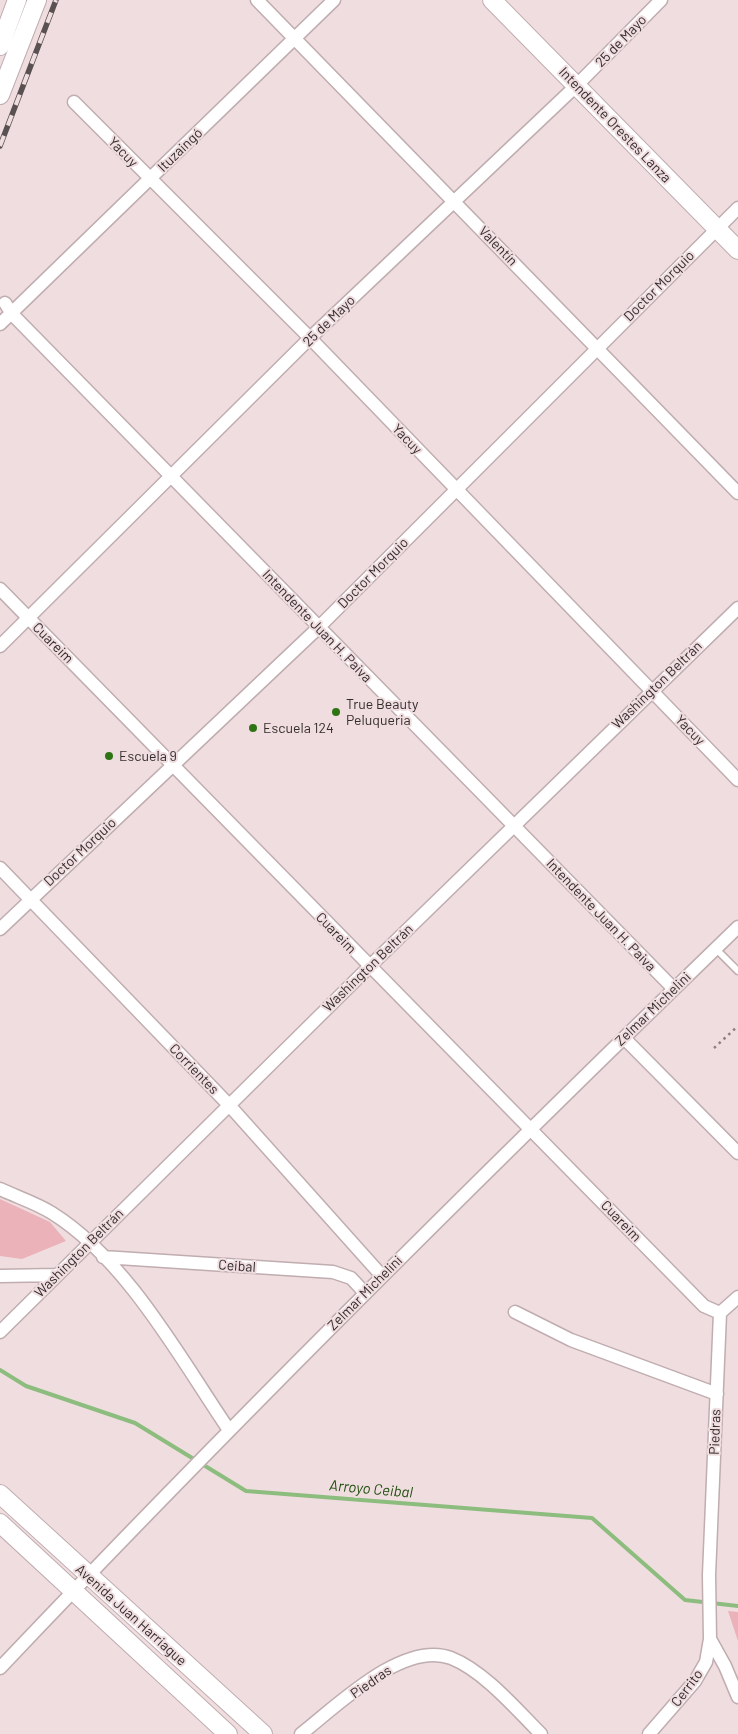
<!DOCTYPE html>
<html>
<head>
<meta charset="utf-8">
<style>
	body { margin:0 }
	canvas { display:block; background:#f0dddf }
</style>
</head>
<body>
<canvas width="738" height="1734"></canvas>
<script>
const ctx = document.querySelector('canvas').getContext('2d');
ctx.lineJoin = 'round';
function fill(path, color) { ctx.fillStyle = color; ctx.fill(path, 'evenodd'); }
function strokePath(path, color, width, dash) { ctx.strokeStyle = color; ctx.lineWidth = width; ctx.lineCap = dash ? 'butt' : 'round'; ctx.setLineDash(dash || []); ctx.stroke(path); }
function write(font, color, halo, rows, align = 'center') {
  ctx.font = font + ' Barlow,sans-serif'; ctx.lineWidth = 4; ctx.setLineDash([]); ctx.textBaseline = 'middle'; ctx.strokeStyle = halo; ctx.fillStyle = color; for (const [text, x, y, turn = 0] of rows) {
    ctx.save(); ctx.translate(x, y); ctx.rotate((+turn || 0) * Math.PI / 180); ctx.textAlign = isNaN(turn) ? turn : align; if (halo) ctx.strokeText(text, 0, 0); ctx.fillText(text, 0, 0); ctx.restore();
  }
}
fill(new Path2D(`
	M0 1199 50 1222 66 1241 22 1259 0 1256Z
	M728 1611 738 1612V1641Z`), '#ebb2ba');
strokePath(new Path2D(`
	M0 1370 26 1386 135 1423 246 1491 592 1518 685 1600 738 1606`), '#8cbd7e', 4);
const lane = new Path2D(`
	M716 949 738 971`);
const street = new Path2D(`
	M257 0 738 493
	M74 102 310 338 738 780
	M5 303 12 314 674 989
	M0 324 334 0
	M0 589 704 1306 720 1313
	M0 646 310 338 577 85 661 0
	M0 868 229 1105 382 1276
	M0 929 318 628 738 208
	M624 1038 738 1153
	M0 1189C17 1197 36 1203 52 1213 127 1260 180 1358 229 1430
	M103 1257 333 1272 351 1278 365 1293
	M0 1276 57 1275
	M515 1312 571 1340 717 1394
	M0 1332 369 967 738 608
	M710 1639 725 1666 738 1697
	M0 1668C240 1415 487 1170 738 927
	M301 1734C337 1706 403 1640 451 1658 484 1671 516 1709 541 1734
	M649 1734 695 1681 706 1662 710 1639 709 1575 720 1313 738 1297`);
const secondary = new Path2D(`
	M492 0 738 250
	M0 46 17 0
	M0 95 37 0
	M0 1494 263 1734
	M0 1523 228 1734`);
strokePath(lane, '#c0adb0', 9);
strokePath(street, '#c0adb0', 15);
strokePath(secondary, '#c0adb0', 20);
strokePath(new Path2D(`
	M714 1048 738 1026`), '#8c7f80', 2.5, [2.5, 4]);
strokePath(lane, '#fff', 6);
strokePath(street, '#fff', 12);
strokePath(secondary, '#fff', 18);
const rail = new Path2D(`
	M0 146 56 0`);
strokePath(rail, '#5a5152', 5.5);
strokePath(rail, '#f0dddf', 4, [11]);
for (const [x, y, r, color] of [
	[336,712,5,"#2e7415"],
	[253,728,5,"#2e7415"],
	[109,756,5,"#2e7415"]
]) { const dot = new Path2D(); dot.arc(x, y, r, 0, 2 * Math.PI); ctx.fillStyle = color; ctx.fill(dot); strokePath(dot, '#f0dddf', 2); }
write('14px', '#332c2d', '#f0dddf', [
	["25 de Mayo",621,41,-46],
	["Intendente Orestes Lanza",615,125,46],
	["Ituzaingó",180,150,-44],
	["Yacuy",123,152,46],
	["Valentín",498,246,46],
	["Doctor Morquio",659,286,-45],
	["25 de Mayo",329,321,-44],
	["Yacuy",407,439,46],
	["Doctor Morquio",373,573,-45],
	["Intendente Juan H. Paiva",317,626,46],
	["Cuareim",53,643,45],
	["Washington Beltrán",657,685,-44],
	["Yacuy",690,730,46],
	["Doctor Morquio",80,852,-43],
	["Intendente Juan H. Paiva",601,915,46],
	["Cuareim",336,933,46],
	["Washington Beltrán",368,968,-44],
	["Zelmar Michelini",653,1009,-44],
	["Corrientes",194,1069,46],
	["Cuareim",621,1221,46],
	["Washington Beltrán",79,1253,-45],
	["Ceibal",237,1266,4],
	["Zelmar Michelini",365,1293,-45],
	["Piedras",715,1432,-88],
	["Avenida Juan Harriague",131,1615,42],
	["Piedras",371,1682,-35],
	["Cerrito",687,1688,-53]
]);
write('14px', '#332c2d', '#f0dddf', [
	["True Beauty",346,704],
	["Peluqueria",346,720],
	["Escuela 124",263,728],
	["Escuela 9",119,756]
], 'left');
write('italic 15px', '#1f4e0e', '#f0dddf', [
	["Arroyo Ceibal",371,1489,5]
]);
</script>
</body>
</html>
